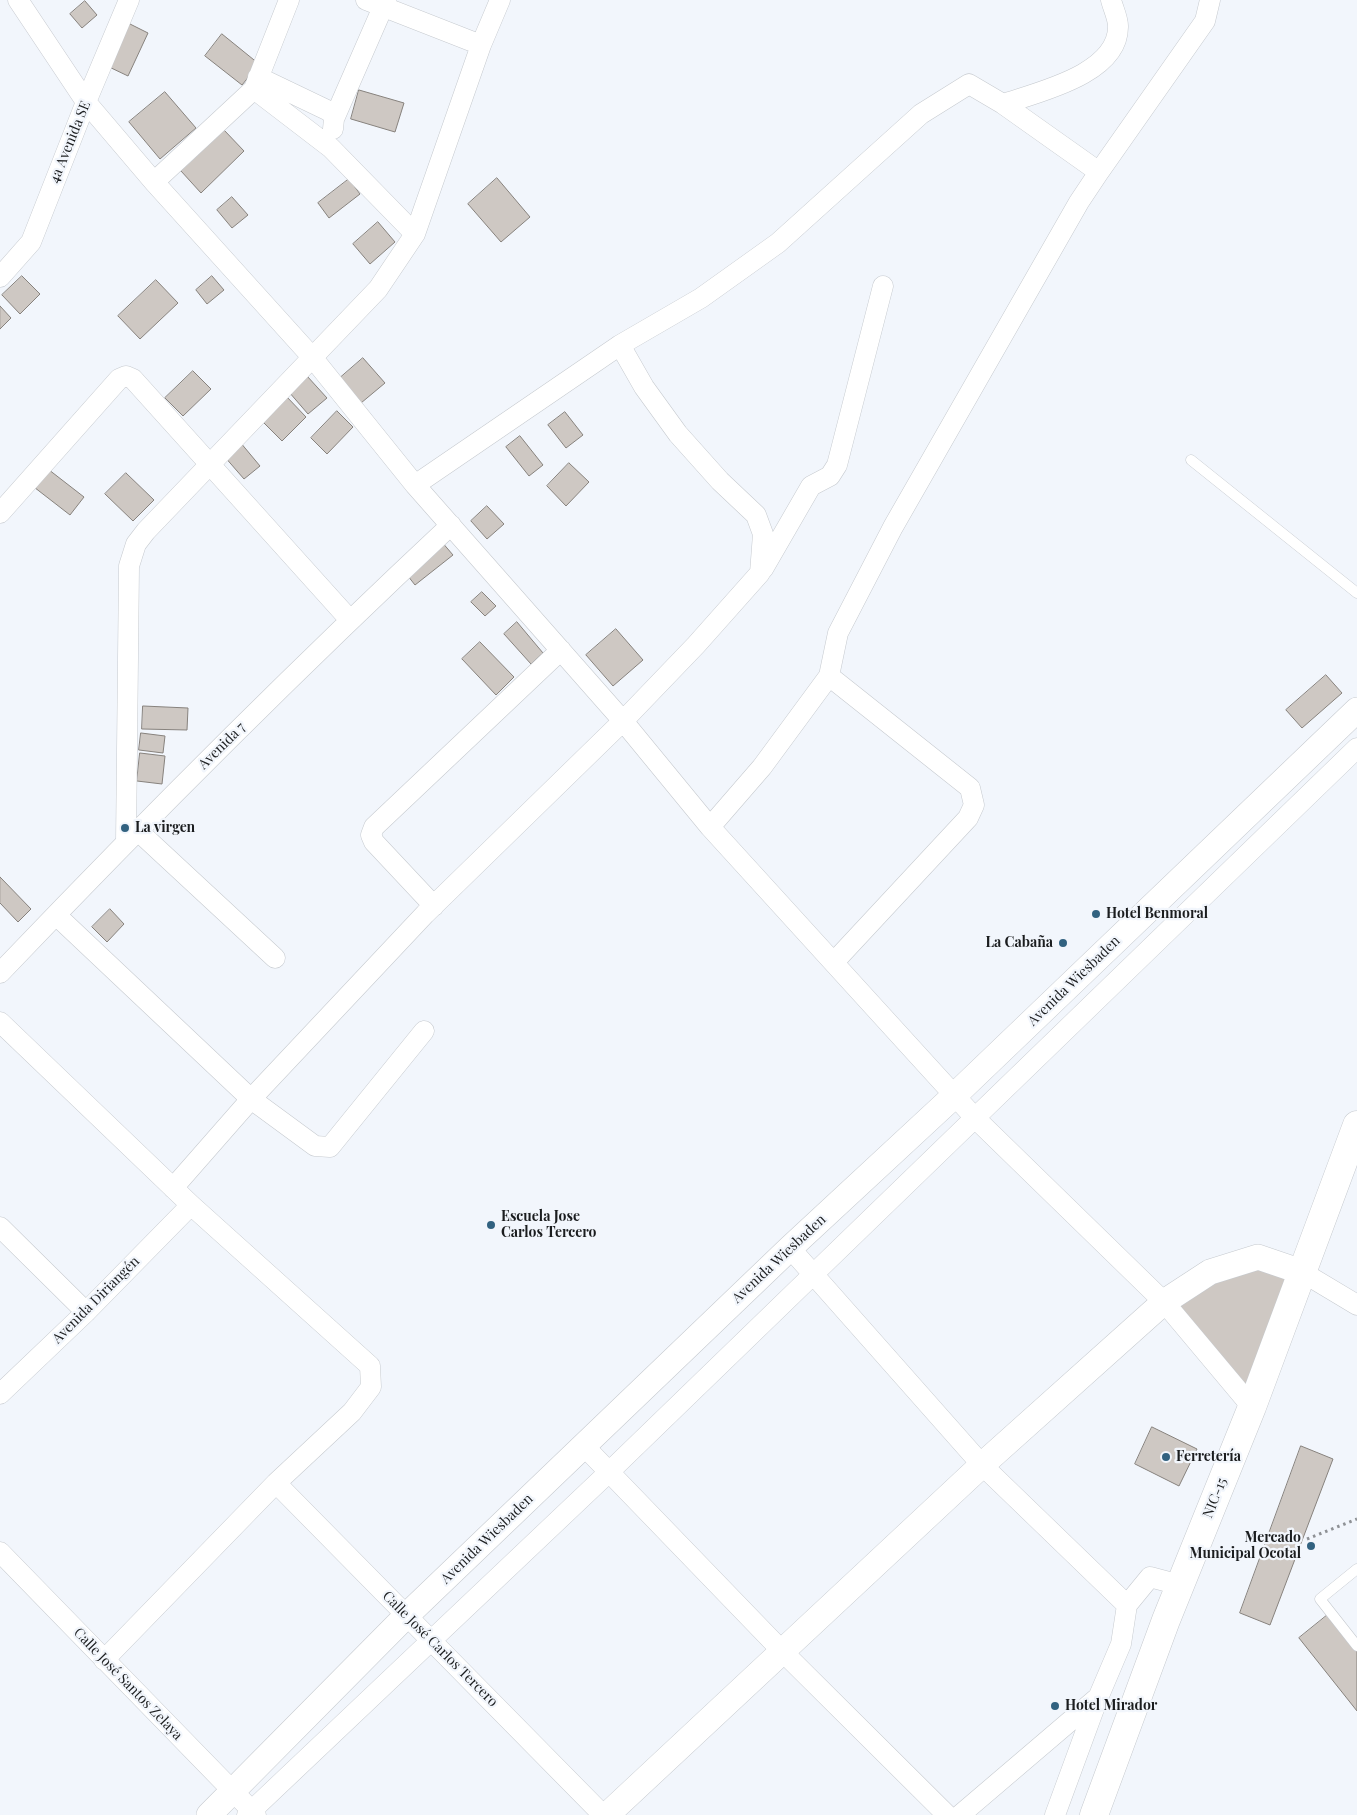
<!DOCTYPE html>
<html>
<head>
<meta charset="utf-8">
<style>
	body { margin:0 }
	canvas { display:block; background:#f2f6fc }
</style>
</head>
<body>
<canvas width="1357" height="1815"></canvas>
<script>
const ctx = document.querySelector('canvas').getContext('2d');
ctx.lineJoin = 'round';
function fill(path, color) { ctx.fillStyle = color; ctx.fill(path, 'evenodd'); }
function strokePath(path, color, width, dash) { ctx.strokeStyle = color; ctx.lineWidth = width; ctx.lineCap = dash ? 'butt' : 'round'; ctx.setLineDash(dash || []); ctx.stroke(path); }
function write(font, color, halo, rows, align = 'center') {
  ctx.font = font + ' "Playfair Display",serif'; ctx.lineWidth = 4.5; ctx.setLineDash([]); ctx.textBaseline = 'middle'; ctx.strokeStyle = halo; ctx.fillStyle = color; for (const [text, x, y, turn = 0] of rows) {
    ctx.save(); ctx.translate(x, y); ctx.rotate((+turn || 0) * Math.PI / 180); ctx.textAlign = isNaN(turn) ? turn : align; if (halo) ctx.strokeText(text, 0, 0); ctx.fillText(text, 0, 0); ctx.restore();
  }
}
const building = new Path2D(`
	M85 1 97 15 82 28 70 14Z
	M126 22 148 33 128 76 105 65Z
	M222 34 259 64 242 85 205 56Z
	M359 90 404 103 395 132 351 119Z
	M165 92 196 128 160 159 129 122Z
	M224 130 244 151 201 193 181 171Z
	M497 178 530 217 501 242 468 204Z
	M349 179 360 194 329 218 318 203Z
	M232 197 248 215 232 228 217 210Z
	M378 222 395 242 370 264 353 244Z
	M22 276 40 294 20 314 2 295Z
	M212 276 224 290 207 304 196 290Z
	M156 280 178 303 140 339 118 316Z
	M0 306 11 318 0 329Z
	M363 358 385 383 361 403 340 378Z
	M193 371 211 389 183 416 165 398Z
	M307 376 327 398 308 414 289 392Z
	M286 396 306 417 282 441 261 420Z
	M337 411 353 427 327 454 311 438Z
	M565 412 583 435 566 448 548 425Z
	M520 436 543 465 529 476 506 447Z
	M240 442 260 466 244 479 224 456Z
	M569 463 589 482 566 506 547 486Z
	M44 466 84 497 70 515 30 484Z
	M126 473 154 500 133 521 105 494Z
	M487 506 504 524 487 539 471 521Z
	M441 541 453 555 415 585 404 571Z
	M482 592 496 606 485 616 471 602Z
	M517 622 543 653 531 664 504 634Z
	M616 629 643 660 613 686 586 655Z
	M480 642 514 677 496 695 462 659Z
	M1326 675 1342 693 1302 728 1286 710Z
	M143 706 188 708 187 730 142 729Z
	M141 733 165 736 163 753 139 750Z
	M140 753 165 756 162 784 137 781Z
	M0 877 31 909 18 922 0 903Z
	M110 909 124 924 107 942 92 927Z
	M1255 1264 1291 1277 1249 1391 1180 1318 1179 1303 1210 1278Z
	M1152 1427 1197 1449 1179 1486 1135 1464Z
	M1301 1446 1333 1459 1270 1625 1240 1613Z
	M1330 1613 1357 1646V1711L1299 1638Z`);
fill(building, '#cec8c3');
strokePath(building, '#87827d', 1);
const service = new Path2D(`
	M1191 460 1357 593
	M1357 1569 1320 1599 1357 1646`);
const minor = new Path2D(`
	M18 0 86 102 154 182 312 357 415 485 623 721 710 827 975 1118 1164 1302 1252 1407
	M366 0 481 45
	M258 77 331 112 334 119 333 129
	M254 89 331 148 415 234
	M1003 104C1038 92 1119 74 1118 26 1118 18 1113 8 1111 0
	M334 119 386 0
	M1099 172 1205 21 1210 0
	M154 182 254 89 289 0
	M0 277 31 242 86 102 129 0
	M415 485 620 345 701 298 778 243 921 114 969 84 1003 104 1099 172 1079 202 893 527 838 633 829 676 762 767 710 827
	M0 513 119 379 126 376 133 379 350 620
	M763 569 811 486 830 476 837 465 883 286
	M829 676 970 788 974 805 968 818 834 962
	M137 830 275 958
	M126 842 129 566 136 544 146 531 378 289 415 234 481 45 500 0
	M434 906 374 842 371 835 374 827 561 650
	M56 915 251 1099 315 1146 330 1147 424 1031
	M0 973C146 820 296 670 451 525
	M0 1022 191 1205 370 1366 371 1387 352 1412 276 1483 104 1660
	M173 1188 251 1099 425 914 623 721 696 645 760 573 763 534 756 515 720 481 678 434 644 387 620 345
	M0 1227 86 1312
	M790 1248 982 1465 1127 1605 1150 1577 1180 1585
	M1302 1272 1357 1305
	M0 1394 86 1312 191 1205
	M584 1446 783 1652 947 1815
	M276 1483 603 1815
	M0 1552 256 1815
	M247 1815 608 1473 1357 748
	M960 1815 1096 1699
	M1055 1815 1098 1698 1121 1644 1127 1605`);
const tertiary = new Path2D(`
	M209 1815 406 1616 790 1248 955 1095 1357 710
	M607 1815 982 1465 1164 1302 1210 1272 1258 1257 1302 1272`);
const trunk = new Path2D(`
	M1094 1815 1166 1620 1252 1407 1357 1125`);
strokePath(service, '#c6cacf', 11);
strokePath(minor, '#c6cacf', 21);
strokePath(tertiary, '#c6cacf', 26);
strokePath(trunk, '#c6cacf', 29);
strokePath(new Path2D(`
	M1307 1539 1357 1519`), '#8e9195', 3, [2.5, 4]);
strokePath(service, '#fff', 10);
strokePath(minor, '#fff', 20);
strokePath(tertiary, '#fff', 25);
strokePath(trunk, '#fff', 28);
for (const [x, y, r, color] of [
	[125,828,5,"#326280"],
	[1096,914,5,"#326280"],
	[1063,943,5,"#326280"],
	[491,1225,5,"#326280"],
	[1166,1457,5,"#326280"],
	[1311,1546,5,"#326280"],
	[1055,1706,5,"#326280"]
]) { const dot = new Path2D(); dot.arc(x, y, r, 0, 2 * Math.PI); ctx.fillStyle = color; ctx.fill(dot); strokePath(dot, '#f2f6fc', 2); }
write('14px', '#1b1d1f', '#f2f6fc', [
	["4a Avenida SE",70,142,-68],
	["Avenida 7",222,746,-45],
	["Avenida Wiesbaden",1074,981,-44],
	["Avenida Wiesbaden",779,1259,-43],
	["Avenida Diriangén",96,1300,-45],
	["NIC-15",1215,1498,-68],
	["Avenida Wiesbaden",487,1539,-44],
	["Calle José Carlos Tercero",440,1649,45],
	["Calle José Santos Zelaya",128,1684,46]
]);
write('bold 14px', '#1b1d1f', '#f2f6fc', [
	["La virgen",135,828],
	["Hotel Benmoral",1106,914],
	["La Cabaña",1053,943,"right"],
	["Escuela Jose",501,1217],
	["Carlos Tercero",501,1233],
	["Ferretería",1176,1457],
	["Mercado",1301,1538,"right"],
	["Municipal Ocotal",1301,1554,"right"],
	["Hotel Mirador",1065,1706]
], 'left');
</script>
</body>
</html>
